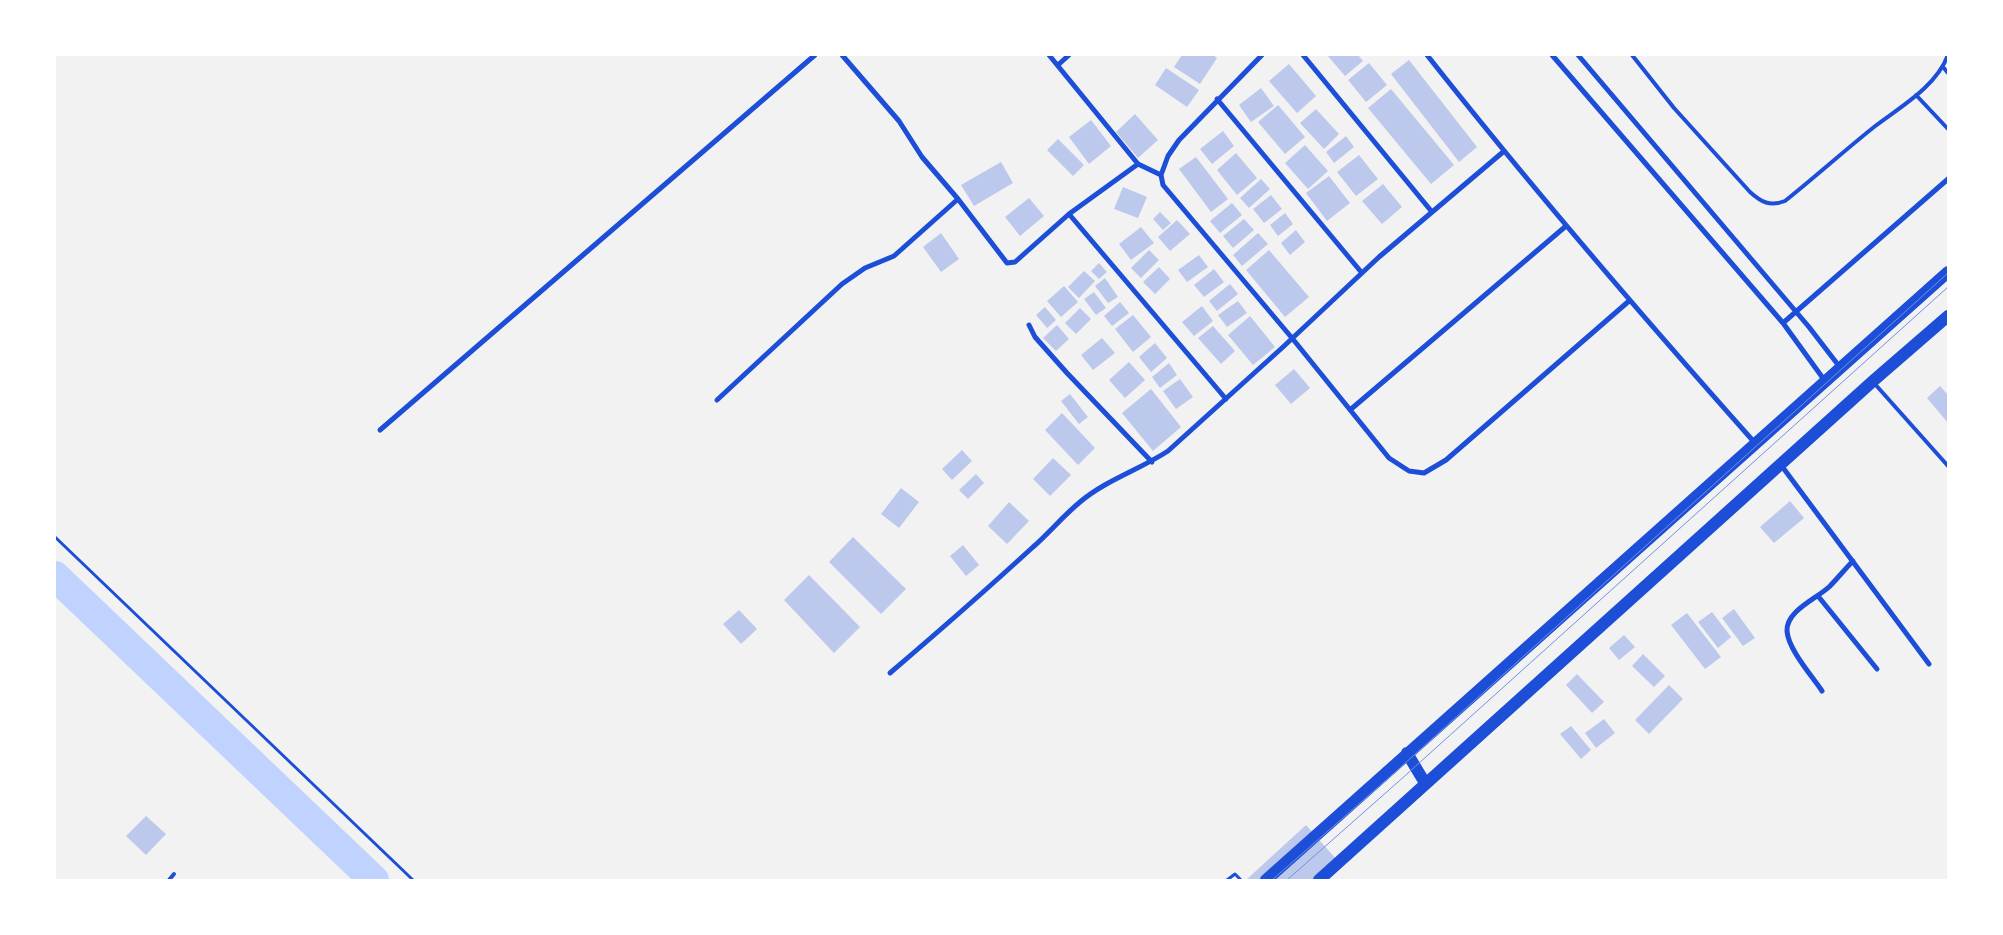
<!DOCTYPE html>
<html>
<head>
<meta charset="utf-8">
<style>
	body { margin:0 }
	#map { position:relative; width:2003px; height:935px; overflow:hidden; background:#f2f2f2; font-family:"Noto Sans",sans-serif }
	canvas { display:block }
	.frame { position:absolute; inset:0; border:56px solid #fff; pointer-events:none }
</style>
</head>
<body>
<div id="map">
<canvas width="2003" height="935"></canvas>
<div class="frame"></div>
</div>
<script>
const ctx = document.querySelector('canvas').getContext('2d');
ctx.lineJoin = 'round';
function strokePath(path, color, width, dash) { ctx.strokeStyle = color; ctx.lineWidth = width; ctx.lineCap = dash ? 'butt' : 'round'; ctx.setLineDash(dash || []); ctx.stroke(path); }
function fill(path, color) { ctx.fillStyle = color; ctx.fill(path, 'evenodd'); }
strokePath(new Path2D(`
	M55 576 374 880`), '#bfd3fe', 30);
fill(new Path2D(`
	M1182 55H1213L1217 58 1200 84 1174 67Z
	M1327 55H1358L1363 61 1345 76Z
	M1409 60 1477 147 1459 162 1391 74Z
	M1369 63 1387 85 1366 102 1348 80Z
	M1289 64 1316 96 1297 113 1269 81Z
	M1166 68 1199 90 1187 107 1155 85Z
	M1261 88 1274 106 1251 122 1239 105Z
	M1391 89 1454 165 1431 184 1368 108Z
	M1278 105 1305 137 1285 154 1258 122Z
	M1316 109 1339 134 1324 149 1300 123Z
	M1135 114 1158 140 1138 158 1116 132Z
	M1091 120 1111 146 1089 164 1069 137Z
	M1223 131 1234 146 1212 164 1200 149Z
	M1346 136 1354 147 1334 163 1326 152Z
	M1058 139 1084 165 1073 176 1047 150Z
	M1305 145 1328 171 1308 189 1285 163Z
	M1236 153 1257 178 1237 195 1217 170Z
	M1359 155 1378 179 1356 196 1337 172Z
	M1196 157 1228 199 1211 212 1179 169Z
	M1001 162 1013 183 974 206 961 185Z
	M1329 176 1350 203 1327 221 1306 193Z
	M1261 179 1270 189 1249 208 1240 198Z
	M1383 184 1402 207 1382 224 1362 201Z
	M1123 187 1147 197 1138 218 1114 209Z
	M1271 195 1282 209 1264 223 1253 209Z
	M1029 198 1044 216 1020 236 1005 217Z
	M1232 203 1242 215 1220 233 1210 221Z
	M1160 212 1171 223 1163 230 1153 219Z
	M1285 213 1293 224 1278 236 1270 225Z
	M1244 219 1254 230 1233 248 1223 236Z
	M1177 220 1190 234 1170 251 1158 237Z
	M1141 227 1154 243 1131 260 1119 244Z
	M1296 230 1305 242 1290 255 1281 243Z
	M941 233 959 259 941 272 923 247Z
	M1258 233 1268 244 1242 266 1233 255Z
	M1149 250 1159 260 1141 278 1131 268Z
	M1269 250 1309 297 1285 317 1246 270Z
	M1199 255 1208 267 1187 282 1178 270Z
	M1099 263 1107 272 1099 279 1091 271Z
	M1159 267 1170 279 1155 294 1143 282Z
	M1214 269 1224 282 1204 297 1194 285Z
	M1084 271 1095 281 1079 298 1068 287Z
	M1105 278 1118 297 1108 303 1095 286Z
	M1230 284 1238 294 1217 311 1209 301Z
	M1064 286 1078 302 1061 317 1047 301Z
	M1094 292 1106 308 1096 315 1084 299Z
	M1238 301 1247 313 1227 327 1218 315Z
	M1120 302 1129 313 1112 326 1104 316Z
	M1202 306 1213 321 1194 336 1182 322Z
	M1045 307 1056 320 1047 328 1036 315Z
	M1080 308 1091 319 1076 334 1065 323Z
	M1133 315 1151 337 1133 352 1115 329Z
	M1250 316 1275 347 1253 365 1228 335Z
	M1057 325 1069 339 1056 351 1043 338Z
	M1213 326 1235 351 1221 364 1198 338Z
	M1102 338 1115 353 1093 370 1081 355Z
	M1155 343 1167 358 1151 372 1139 357Z
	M1129 362 1145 380 1125 398 1109 380Z
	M1169 363 1177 375 1160 388 1152 377Z
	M1294 369 1310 388 1291 404 1275 385Z
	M1180 379 1193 397 1176 409 1163 391Z
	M1940 386 1948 395V423L1927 398Z
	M1151 389 1181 427 1153 451 1122 413Z
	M1070 394 1088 417 1079 424 1061 401Z
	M1062 413 1095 448 1078 465 1045 430Z
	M962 450 972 461 952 480 942 469Z
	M1053 458 1071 475 1050 496 1033 479Z
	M976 474 984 483 968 499 959 490Z
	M901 488 919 502 899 528 881 514Z
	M1790 501 1804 518 1774 543 1760 527Z
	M1009 502 1029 521 1007 544 988 526Z
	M853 537 906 589 881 614 829 562Z
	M963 545 979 565 966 576 950 556Z
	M809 575 860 627 834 653 784 600Z
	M1734 609 1755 638 1743 646 1722 618Z
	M739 610 757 629 741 644 723 624Z
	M1712 612 1731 637 1718 648 1698 622Z
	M1687 613 1721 657 1705 669 1671 625Z
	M1624 635 1635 647 1619 660 1609 648Z
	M1643 654 1665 676 1654 687 1632 666Z
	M1577 674 1604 702 1592 713 1566 685Z
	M1669 685 1683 699 1649 734 1635 720Z
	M1604 719 1615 733 1596 748 1585 733Z
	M1571 726 1591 750 1581 759 1560 734Z
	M146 816 166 834 146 855 126 836Z
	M1306 825 1337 860 1315 880H1246Z`), '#bdc9ec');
strokePath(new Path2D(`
	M55 537 413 880
	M1227 880 1235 874 1241 880`), '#1d4ed8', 3);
strokePath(new Path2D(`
	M1632 55 1674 108 1750 192C1761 202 1770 207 1785 201 1815 177 1844 151 1874 127 1900 107 1936 87 1948 55
	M1943 67 1948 73
	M1916 95 1948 129
	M1874 383 1948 466
	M169 880 174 874`), '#1d4ed8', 4);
strokePath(new Path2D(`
	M842 55 899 121 922 157 958 199 1007 263 1015 262 1069 214 1138 164 1161 175
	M1049 55 1138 164
	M1262 55 1179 140 1168 156 1161 175 1163 185 1292 338 1389 458 1409 471 1424 473 1446 460 1629 301
	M1303 55 1432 212
	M1427 55C1532 188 1642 316 1755 443
	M1552 55 1783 323 1825 381
	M1578 55 1809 327 1839 366
	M1058 65 1069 55
	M1217 99 1362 273
	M1069 214 1226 399
	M1783 323 1948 179
	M1029 325 1035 337 1067 373 1152 462
	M717 400 842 284 865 268 894 256 958 199
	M1350 410 1566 226
	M380 430 815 55
	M1781 465 1929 664
	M1818 596 1877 669
	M890 673C938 632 986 590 1033 547 1049 533 1063 516 1080 502 1106 480 1139 470 1168 451L1283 347 1379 257 1503 152
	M1822 691C1812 676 1788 649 1787 631 1786 611 1816 599 1829 587 1837 579 1845 569 1853 561`), '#1d4ed8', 5);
strokePath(new Path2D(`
	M1407 753 1425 783
	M1266 880 1948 272
	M1319 880 1873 381 1948 316`), '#1d4ed8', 12);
strokePath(new Path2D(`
	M1272 880 1392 775 1948 273
	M1287 880 1398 782 1948 287`), '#7290e2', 1);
</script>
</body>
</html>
